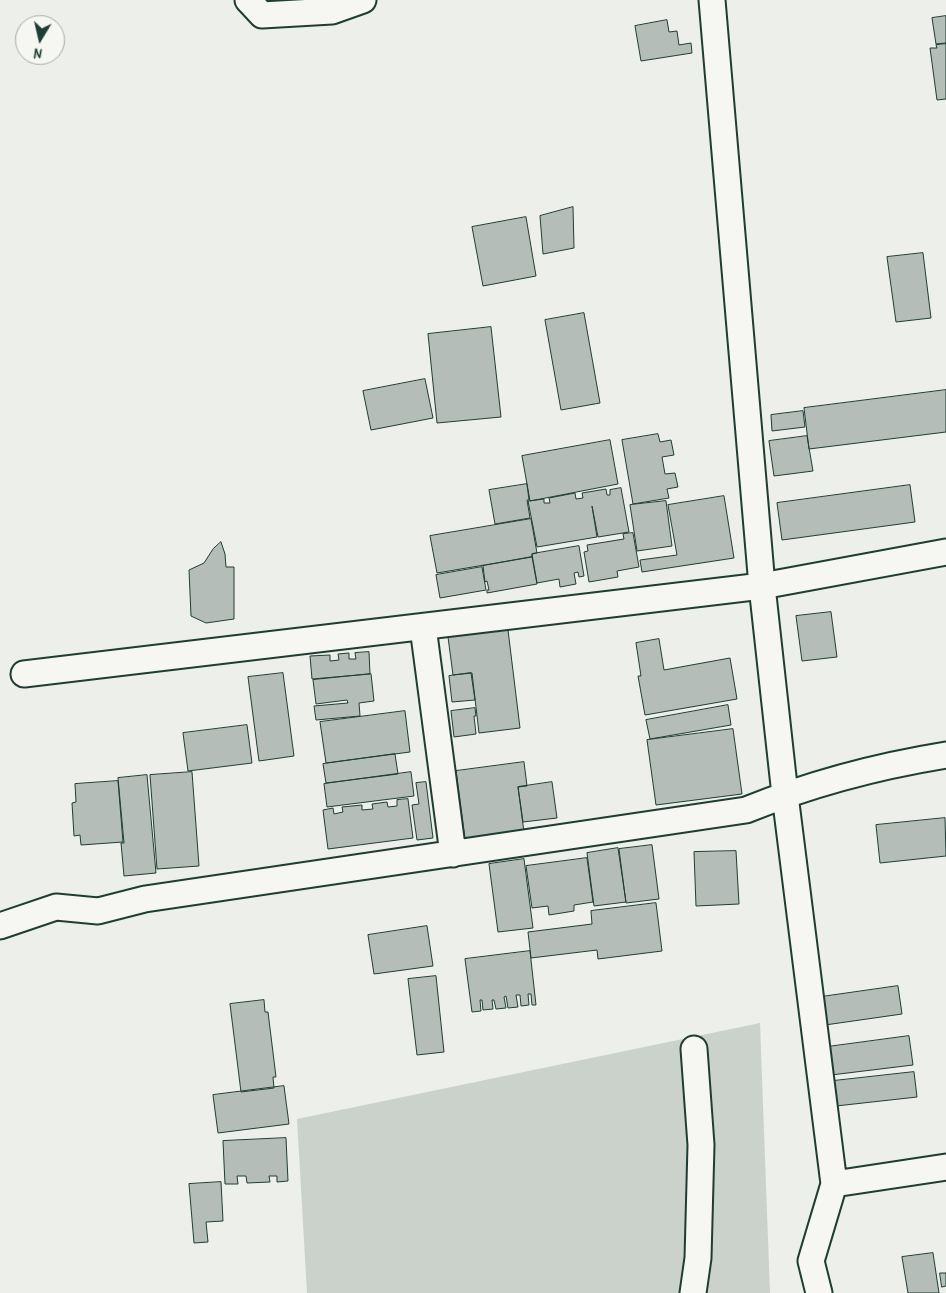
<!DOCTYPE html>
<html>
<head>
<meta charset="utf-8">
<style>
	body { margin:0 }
	#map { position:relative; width:946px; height:1293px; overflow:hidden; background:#edefea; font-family:"Patrick Hand",sans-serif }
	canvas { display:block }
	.north { position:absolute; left:15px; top:15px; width:50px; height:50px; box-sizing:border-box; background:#f6f6f2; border:1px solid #a0aca6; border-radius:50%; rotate:189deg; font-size:14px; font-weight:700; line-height:20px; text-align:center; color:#1f3d34 }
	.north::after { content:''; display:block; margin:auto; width:18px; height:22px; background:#1f3d34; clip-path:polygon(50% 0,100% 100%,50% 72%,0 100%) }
</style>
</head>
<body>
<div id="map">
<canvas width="946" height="1293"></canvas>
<div class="north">N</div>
</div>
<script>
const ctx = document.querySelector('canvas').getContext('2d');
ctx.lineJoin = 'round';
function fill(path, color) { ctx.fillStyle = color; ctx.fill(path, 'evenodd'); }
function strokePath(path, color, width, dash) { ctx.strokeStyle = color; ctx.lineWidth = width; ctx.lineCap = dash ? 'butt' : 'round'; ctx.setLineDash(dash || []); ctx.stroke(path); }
fill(new Path2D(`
	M760 1023 770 1293H307L297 1119Z`), '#cbd2cc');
const building = new Path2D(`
	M946 16V43L936 44 932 18Z
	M667 20 669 32 677 31 679 45 691 43 692 53 641 61 635 26Z
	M946 44V99L937 100 930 48H937L936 45Z
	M573 207 574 248 543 254 540 216Z
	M526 217 536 276 483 286 472 227Z
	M923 253 931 318 896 322 887 257Z
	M584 313 600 403 561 410 545 320Z
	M491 327 501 417 437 423 428 334Z
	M425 379 433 418 371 430 363 391Z
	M946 390V432L809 449 804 408Z
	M803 411 805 427 772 431 771 415Z
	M658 434 660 442 671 440 674 455 662 457 665 474 675 473 678 487 667 489 669 498 633 504 622 440Z
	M807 436 813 471 774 476 769 441Z
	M610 440 618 484 530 501 522 456Z
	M527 484 529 500H527L530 518 495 524 489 490Z
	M910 485 915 522 782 540 777 503Z
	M621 488 629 532 598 537 592 506 597 537 537 547 528 501 544 499V503H550L549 498 575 493 576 499 583 498 582 493 606 489 607 495H610V490Z
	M724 496 734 558 642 572 640 560 677 555 668 505Z
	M666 501 672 546 637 551 630 505Z
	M531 519 537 553 532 554V557L437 573 430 536Z
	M633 533 639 567 617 571 618 577 589 582 584 552 588 551 587 545 624 539 623 534Z
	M221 542 225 554 226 567H234V619L206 623 191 616 189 570 204 563 213 549Z
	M579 546 584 576 579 577 578 572 574 573 576 584 560 587 559 579 537 583 532 554Z
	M532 557 537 584 487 593V590H489L487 581 485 582 483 566Z
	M482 567 486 590 440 598 436 575Z
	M831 612 837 657 802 661 796 616Z
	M508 630 520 728 479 733 472 673 453 675 448 637Z
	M659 639 664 670 730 658 737 699 645 715 638 676H641L636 643Z
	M369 652 370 674 312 679 310 656 330 655V661L339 660 338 654 349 653V659H356L355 653Z
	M283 673 294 756 259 761 248 677Z
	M471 673 475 700 452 702 449 676Z
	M371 674 374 701 359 703 360 716 316 720 314 706 348 703 347 700 316 704 313 680Z
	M728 705 731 725 650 739 646 720Z
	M475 708 476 716H474L476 734 454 737 451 711Z
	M405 711 410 752 326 763 320 722Z
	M247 725 252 763 188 771 183 733Z
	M733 729 742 794 656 805 647 740Z
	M395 754 398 774 326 783 323 764Z
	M524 762 527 786 518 787 524 832 465 840 456 771Z
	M192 772 199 866 157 869 150 775Z
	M411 772 414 796 327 807 324 784Z
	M147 775 156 873 124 876 121 843H124L118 778Z
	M118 781 123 842 81 845 80 835 74 836 72 803 76 802 75 784Z
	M426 782 433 838 417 840 412 805 419 804 416 783Z
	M552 782 557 818 523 822 518 787Z
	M408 799 413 838 328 849 323 810 333 808 334 814 343 812 342 807 362 805V810L373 809 372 804 387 802 388 807 397 806V800Z
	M945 818 946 856 880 863 876 825Z
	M652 845 659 899 626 903 619 849Z
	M618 848 626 902 594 906 587 853Z
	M736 851 739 904 696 906 694 852Z
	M587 858 593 902 574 905V911L549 915 548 906 532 908 526 866Z
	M524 859 533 928 498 932 489 864Z
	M656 903 662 951 598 959 597 950 531 958 528 932 592 924 591 911Z
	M427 926 433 966 374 974 368 935Z
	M530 951 536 1005H532L531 994H528L529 1005 521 1006 520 995H516L518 1007 508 1008 506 996 504 997 506 1008 496 1009 494 1000H492L493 1009 483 1010 482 1000H480L481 1011 472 1012 465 959Z
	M436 976 444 1052 417 1055 408 979Z
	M898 986 902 1014 825 1025 821 997Z
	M264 1000 265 1012H268L276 1077H273L274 1088 241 1092 230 1004Z
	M909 1036 913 1065 831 1075 827 1047Z
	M914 1072 917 1097 836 1106 833 1081Z
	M284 1086 289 1124 218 1133 213 1095Z
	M286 1138 288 1181 277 1182V1176H269L270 1182 247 1183 246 1176H237L238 1184H225L223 1141Z
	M221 1182 223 1221 206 1222 208 1242 194 1243 189 1184Z
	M933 1253 939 1293H908L902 1257Z
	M940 1273H946V1286L942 1287Z`);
fill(building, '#b4bdb8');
strokePath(building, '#1f3d34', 1);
const street = new Path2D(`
	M248 0 262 15 332 11 363 0
	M712 0 762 586 785 795 834 1184 811 1261 819 1293
	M423 627 453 854
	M24 674 762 586 946 552
	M0 926 56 907 98 911 145 899 746 810C810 784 878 766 946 755
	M834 1184 946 1167
	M693 1293 698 1258 701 1145 694 1049`);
strokePath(street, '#1f3d34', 29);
strokePath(street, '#f6f6f2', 25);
</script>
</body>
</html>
